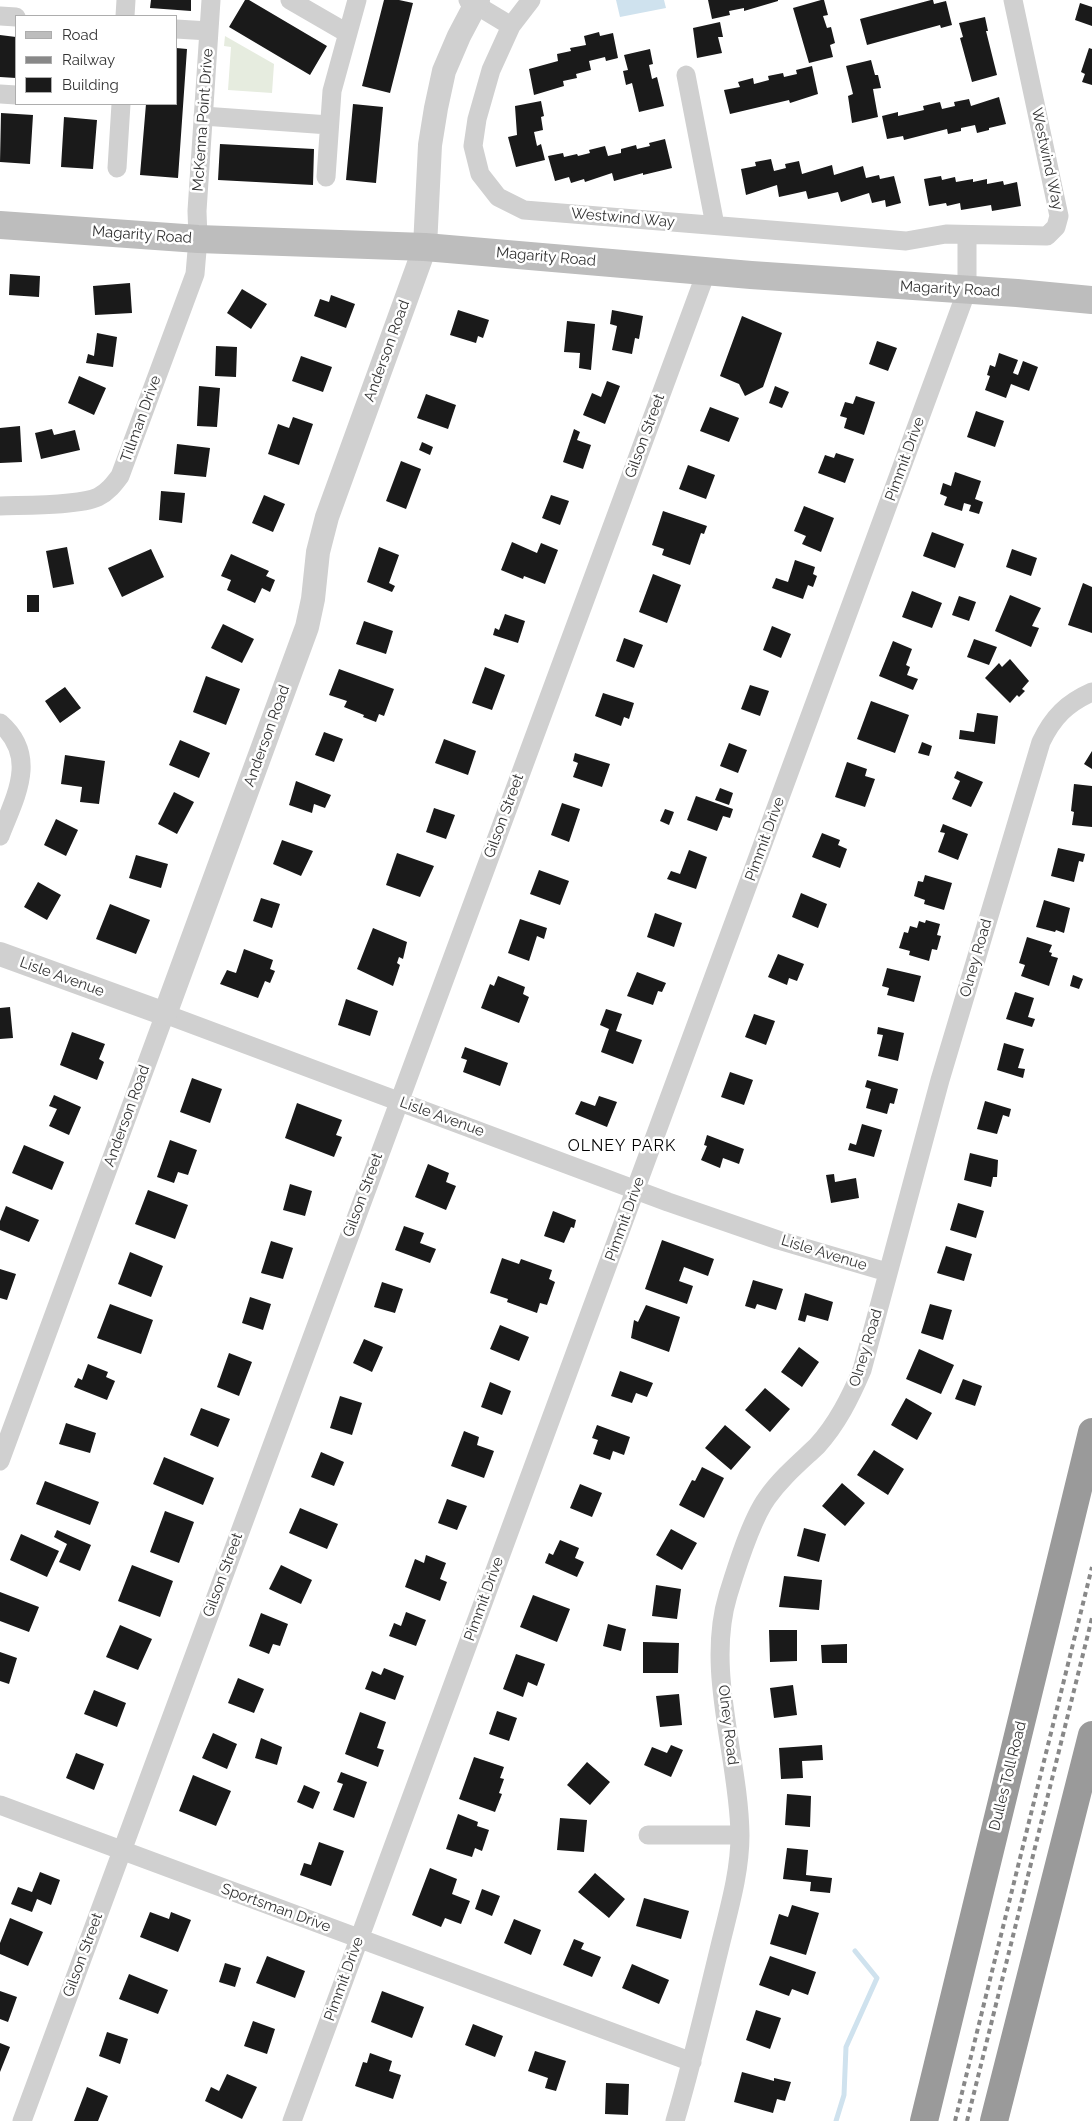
<!DOCTYPE html>
<html>
<head>
<meta charset="utf-8">
<style>
	body { margin:0 }
	#map { position:relative; width:1092px; height:2121px; overflow:hidden; background:#fff; font-family:Raleway,sans-serif }
	canvas { display:block }
	.legend { position:absolute; left:15px; top:15px; width:162px; height:90px; box-sizing:border-box; background:#fff; border:1px solid #adadad; margin:0; padding:6px 9px; list-style:none; font-size:15px; color:#333 }
	.legend li { display:flex; align-items:center; gap:10px; height:25px }
	.legend b { width:25px; border:1px solid #adadad }
</style>
</head>
<body>
<div id="map">
<canvas width="1092" height="2121"></canvas>
<ul class="legend">
<li><b style="height:6px;background:#bdbdbd"></b>Road</li>
<li><b style="height:6px;background:#888"></b>Railway</li>
<li><b style="height:14px;background:#1a1a1a"></b>Building</li>
</ul>
</div>
<script>
const ctx = document.querySelector('canvas').getContext('2d');
ctx.lineJoin = 'round';
function fill(path, color) { ctx.fillStyle = color; ctx.fill(path, 'evenodd'); }
function strokePath(path, color, width, dash) { ctx.strokeStyle = color; ctx.lineWidth = width; ctx.lineCap = dash ? 'butt' : 'round'; ctx.setLineDash(dash || []); ctx.stroke(path); }
function write(font, color, halo, rows, align = 'center') {
  ctx.font = font + ' Raleway,sans-serif'; ctx.lineWidth = 5; ctx.setLineDash([]); ctx.textBaseline = 'middle'; ctx.strokeStyle = halo; ctx.fillStyle = color; for (const [text, x, y, turn = 0] of rows) {
    ctx.save(); ctx.translate(x, y); ctx.rotate((+turn || 0) * Math.PI / 180); ctx.textAlign = isNaN(turn) ? turn : align; if (halo) ctx.strokeText(text, 0, 0); ctx.fillText(text, 0, 0); ctx.restore();
  }
}
fill(new Path2D(`
	M225 36 274 64 272 93 228 90 231 47 224 46Z`), '#e6ecdf');
fill(new Path2D(`
	M616 0H664L666 8 620 17Z`), '#cfe2ee');
strokePath(new Path2D(`
	M836 2121 844 2095 846 2047 877 1978 855 1951`), '#cfe2ee', 5);
fill(new Path2D(`
	M151 0H191V11L150 8Z
	M245 0H249L327 46 310 75 229 27Z
	M384 0H399L413 3 390 93 362 86Z
	M708 0H778V1L744 11V8L729 11 730 15 712 19Z
	M821 0H824L828 15 823 16 827 28 831 27 835 43 830 45 833 57 809 63 793 8Z
	M931 0H933L934 4 946 1 952 25 941 28 940 25 867 45 860 19Z
	M1080 3 1092 7V26L1075 20Z
	M985 17 988 31H986L997 75 972 82 960 38 963 37 959 23Z
	M720 22 723 37H718L722 53 697 58 693 28Z
	M599 32 600 36 613 33 618 58 606 61 605 57 589 61 591 70 576 74 577 78 563 81 564 86 534 95 529 69 558 61 557 54 571 51 570 48 586 45 584 36Z
	M0 35 16 37V78L0 77Z
	M176 48 187 49 178 178 140 175 146 104H176Z
	M1089 48 1092 49V85L1082 82 1085 74 1081 72Z
	M650 49 653 64 649 65 652 79 657 77 664 106 639 112 632 83 626 85 623 71 628 70 624 55Z
	M871 60 875 75H878L881 88 873 89 878 117 852 123 848 96 853 94 846 66Z
	M812 66 818 94 790 103 789 100 730 114 724 90 740 87 738 82 753 78 754 84 769 80 768 76 783 73 784 77 797 74 796 70Z
	M999 97 1006 124 989 128V130L977 133 975 125 961 128V131L948 134 947 129 904 140 903 136 887 139 882 116 898 112V116L924 110 923 106 940 102 942 109 955 106 954 102 969 99 971 106Z
	M541 101 544 116 541 117 543 130 534 132 537 146 541 144 545 160 516 167 508 137 517 135 515 106Z
	M353 104 383 107 376 183 346 180Z
	M1 113 33 115 30 164 0 162Z
	M64 117 97 120 93 169 61 167Z
	M665 139 672 168 643 175V173L614 181 612 173 585 182 584 179 571 183 569 177 555 181 548 156 563 153 564 157 577 154 578 156 590 153 589 150 605 146 608 156 621 153V149L636 145 637 149 650 146 649 143Z
	M220 144 314 149 313 185 218 180Z
	M771 159 774 171 786 168 785 164 799 161 802 174 832 165 834 175 863 166 866 178 879 175 880 179 894 176 901 203 886 207 885 200 872 203 869 193 841 202 838 192 808 199 806 191 779 197 777 185 746 195 741 169 756 166 755 162Z
	M941 176 942 180 955 177 956 182 973 179V182L987 179V184L1003 181 1004 185 1017 182 1021 206 992 211 991 205 961 210 960 203 947 206 946 203 929 206 924 179Z
	M10 274 40 276 39 297 9 295Z
	M130 283 132 313 95 315 93 286Z
	M242 289 267 304 251 329 227 313Z
	M331 295 355 304 346 328 314 316 320 299 329 302Z
	M458 310 489 320 483 338 478 336 476 343 450 335Z
	M612 310 643 316 639 339 635 338 632 354 612 350 617 326 610 324Z
	M742 316 782 333 763 387 745 396 739 384 720 376Z
	M567 321 595 324 591 370 579 368 580 353 564 352Z
	M97 333 117 337 113 367 86 363 88 354 94 356Z
	M877 341 897 348 888 371 869 364Z
	M216 346 237 347 236 377 215 376Z
	M999 353 1018 360 1013 373 1018 375 1023 361 1038 367 1029 391 1011 384 1006 398 985 390 990 376 987 375 990 365 995 367Z
	M301 356 332 367 323 392 292 381Z
	M79 376 106 388 94 415 68 403Z
	M607 381 620 386 605 424 583 415 592 393 601 397Z
	M199 386 220 388 217 427 197 426Z
	M775 386 789 392 782 408 769 403Z
	M426 394 456 405 448 429 417 418Z
	M856 396 875 402 864 435 844 428 847 418 840 416 845 402 853 404Z
	M710 407 739 418 729 442 700 431Z
	M976 411 1004 421 995 447 967 437Z
	M293 417 313 424 299 465 268 454 278 424 289 428Z
	M20 426 22 462 0 463V428Z
	M52 429 54 435 75 430 80 450 41 459 35 433Z
	M574 429 580 432 577 440 591 445 583 469 563 462Z
	M422 442 433 447 430 455 419 450Z
	M177 444 210 448 206 477 174 474Z
	M836 453 854 459 845 483 818 473 825 455 834 458Z
	M401 461 421 469 406 509 386 501Z
	M688 465 715 475 706 499 679 489Z
	M955 472 981 481 975 499 983 502 979 514 969 511 971 505 964 503 962 511 944 505 947 497 940 494 943 483 951 486Z
	M161 491 185 493 182 523 159 520Z
	M264 495 285 504 273 532 252 523Z
	M551 495 569 501 560 525 542 518Z
	M804 506 834 518 821 552 802 544 806 536 794 531Z
	M663 511 707 526 704 534 701 533 690 565 662 555 664 549 652 545Z
	M932 532 964 544 955 568 923 556Z
	M512 542 537 553 541 543 558 550 545 584 524 576 523 579 501 570Z
	M67 547 74 584 53 588 46 551Z
	M379 547 399 555 389 583 395 586 392 592 367 582Z
	M151 549 164 577 122 597 108 568Z
	M1012 549 1037 558 1031 576 1006 567Z
	M231 554 269 571 266 576 275 580 270 592 262 588 255 603 227 590 231 580 221 576Z
	M795 560 815 567 813 574 817 576 813 587 808 585 803 599 772 588 776 578 788 582Z
	M653 574 681 585 667 623 639 612Z
	M1083 583 1092 587V633L1068 625Z
	M912 591 942 603 932 628 902 617Z
	M27 595H39V612H27Z
	M1010 595 1041 608 1032 626 1039 628 1031 647 995 631Z
	M959 596 976 602 969 621 952 615Z
	M505 614 525 621 518 643 493 635 495 628 499 630Z
	M364 621 393 631 386 654 356 644Z
	M223 624 254 639 242 663 211 648Z
	M772 626 791 634 781 658 763 650Z
	M624 638 643 645 634 668 616 661Z
	M974 639 997 647 989 665 967 657Z
	M893 641 912 649 906 665 910 667 907 675 918 679 913 690 879 676Z
	M1010 659 1029 681 1022 689 1025 691 1019 697 1017 695 1010 703 985 678 999 663 1002 667Z
	M485 667 505 675 492 710 472 703Z
	M339 669 394 689 384 716 379 714 376 722 363 717 364 715 344 707 347 701 329 695Z
	M206 676 240 689 226 725 193 712Z
	M750 685 769 691 760 716 741 709Z
	M65 687 81 708 60 723 45 701Z
	M603 693 634 703 629 719 624 717 621 726 595 716Z
	M871 701 909 715 895 753 857 739Z
	M977 713 998 716 995 744 959 739 960 730 974 732Z
	M324 732 343 739 334 762 315 755Z
	M444 739 476 751 468 775 435 763Z
	M180 740 210 753 199 778 169 765Z
	M922 742 932 746 929 756 918 753Z
	M729 743 747 750 738 773 720 766Z
	M1092 751V769L1084 764Z
	M575 753 610 764 602 787 573 777 578 763 573 761Z
	M65 755 105 761 99 804 80 802 82 787 61 784Z
	M847 762 867 769 865 776 875 779 865 807 835 797Z
	M957 771 983 782 971 807 952 799 960 781 954 778Z
	M296 781 331 795 325 808 314 804 312 813 289 805Z
	M1074 784 1092 786V827L1072 825 1074 812 1071 811Z
	M720 788 733 793 729 805 715 800Z
	M174 792 194 802 177 834 158 824Z
	M696 796 733 809 730 818 723 816 717 831 687 820Z
	M562 803 580 809 569 842 551 835Z
	M434 808 455 815 446 839 426 832Z
	M665 809 674 812 669 825 660 821Z
	M56 819 78 830 66 856 44 845Z
	M943 824 968 834 958 860 938 852 945 833 940 832Z
	M822 833 840 840 838 845 847 849 840 868 812 857Z
	M282 840 313 851 301 876 273 864Z
	M1058 848 1085 854 1083 862 1079 861 1074 882 1051 876Z
	M689 850 707 857 696 889 667 879 671 871 680 874Z
	M397 853 434 866 420 897 386 885Z
	M136 855 168 864 161 888 129 878Z
	M539 870 569 881 560 905 530 894Z
	M925 875 952 883 944 910 924 904 925 900 914 896 918 881 923 882Z
	M38 882 61 895 47 920 24 907Z
	M801 893 827 904 818 928 792 917Z
	M261 898 280 904 272 928 253 921Z
	M1044 900 1070 908 1064 933 1056 930 1055 932 1036 927Z
	M110 904 150 920 136 954 96 939Z
	M655 913 682 923 674 947 647 937Z
	M520 919 547 928 544 939 537 936 529 961 508 953Z
	M926 920 940 924 937 935 941 936 937 950 932 949 929 961 909 955 910 951 899 948 904 932 908 933 910 926 917 928 919 921 925 923Z
	M373 928 407 942 403 959 399 957 397 963 400 965 393 986 357 969Z
	M1027 937 1052 945 1049 952 1052 953 1051 956 1058 958 1049 986 1021 976 1025 965 1019 963Z
	M244 949 273 960 270 969 275 971 270 983 265 981 258 998 220 984 227 970 236 973Z
	M778 954 804 964 797 981 789 978 787 985 768 977Z
	M887 968 921 976 914 1002 887 995 889 988 882 986Z
	M637 972 666 983 662 992 658 991 653 1005 627 996Z
	M1073 975 1083 979 1079 989 1070 986Z
	M498 976 525 987 523 994 529 997 519 1023 481 1008 490 984 494 986Z
	M1015 992 1034 998 1028 1017 1035 1019 1032 1027 1006 1019Z
	M346 999 378 1011 370 1036 338 1025Z
	M10 1007 13 1038 0 1039V1008Z
	M606 1009 622 1014 616 1031 642 1040 633 1064 601 1052 609 1029 600 1025Z
	M754 1014 775 1021 766 1045 745 1037Z
	M878 1027 904 1033 898 1061 878 1056 883 1035 877 1034Z
	M72 1032 105 1044 99 1059 104 1062 97 1080 60 1065Z
	M1004 1043 1024 1049 1018 1068 1025 1069 1023 1078 997 1070Z
	M465 1047 508 1063 500 1086 463 1072 467 1060 461 1058Z
	M730 1072 753 1080 744 1105 721 1097Z
	M192 1078 222 1089 210 1123 180 1112Z
	M867 1080 898 1089 894 1104 890 1103 887 1114 866 1108 871 1089 865 1087Z
	M54 1095 81 1107 69 1135 49 1126 57 1109 49 1106Z
	M599 1096 617 1102 607 1127 575 1114 581 1101 595 1106Z
	M985 1101 1011 1109 1009 1117 1003 1115 997 1134 977 1129Z
	M297 1103 342 1120 336 1135 342 1137 334 1157 285 1138Z
	M862 1124 882 1130 874 1157 848 1150 850 1143 856 1145Z
	M707 1135 744 1149 739 1164 723 1158 720 1168 701 1160 707 1146 704 1145Z
	M170 1140 197 1150 188 1175 178 1172 174 1183 157 1177Z
	M24 1145 64 1162 52 1190 12 1173Z
	M970 1153 998 1160 997 1177H993L991 1187 964 1180Z
	M428 1164 449 1173 446 1182 456 1186 446 1210 415 1197Z
	M834 1174 835 1182 856 1178 859 1198 831 1203 826 1175Z
	M290 1184 312 1191 305 1216 283 1210Z
	M148 1190 188 1205 175 1239 135 1224Z
	M958 1203 984 1211 976 1238 950 1230Z
	M6 1206 39 1220 29 1242 0 1230V1221Z
	M553 1211 576 1220 574 1228 571 1227 564 1243 544 1236Z
	M404 1226 424 1233 420 1243 436 1249 430 1263 395 1250Z
	M662 1240 714 1259 708 1276 684 1267 679 1281 693 1286 687 1304 645 1289Z
	M271 1241 293 1248 283 1279 261 1273Z
	M946 1246 972 1254 964 1281 937 1273Z
	M130 1252 163 1266 151 1297 118 1284Z
	M502 1258 519 1264 521 1259 552 1270 549 1279 555 1282 547 1305 540 1303 537 1313 507 1302 508 1299 490 1293Z
	M0 1269 16 1274 7 1300 0 1298Z
	M753 1280 783 1289 776 1310 757 1304 755 1309 745 1306Z
	M382 1282 403 1289 395 1313 374 1307Z
	M805 1293 833 1302 828 1321 807 1315 805 1322 798 1320Z
	M250 1297 271 1304 263 1330 242 1323Z
	M110 1304 153 1320 141 1354 97 1338Z
	M930 1304 952 1310 943 1340 921 1333Z
	M646 1305 680 1317 669 1352 631 1338 634 1320 638 1322Z
	M500 1325 529 1337 519 1361 490 1349Z
	M364 1339 383 1347 372 1372 353 1363Z
	M799 1347 819 1362 802 1387 781 1372Z
	M919 1349 954 1365 941 1394 906 1379Z
	M229 1353 252 1362 239 1396 217 1387Z
	M88 1364 108 1372 106 1377 115 1381 107 1400 74 1387 78 1378 82 1380Z
	M620 1371 653 1383 647 1397 636 1393 632 1403 611 1396Z
	M963 1379 982 1386 975 1406 955 1399Z
	M490 1382 511 1391 502 1415 481 1407Z
	M765 1388 790 1409 770 1432 745 1410Z
	M340 1396 362 1403 352 1435 330 1428Z
	M906 1398 932 1413 917 1440 891 1425Z
	M201 1408 230 1419 218 1447 190 1435Z
	M66 1423 96 1433 90 1453 59 1444Z
	M597 1425 630 1437 624 1455 613 1451 610 1460 593 1454 598 1440 592 1438Z
	M725 1425 751 1447 731 1470 705 1448Z
	M464 1431 479 1437 477 1445 494 1451 484 1478 451 1466Z
	M874 1450 904 1469 888 1495 857 1475Z
	M321 1452 344 1462 334 1486 311 1477Z
	M164 1457 214 1478 203 1505 153 1484Z
	M702 1467 724 1478 704 1518 679 1505 692 1480 695 1481Z
	M45 1481 99 1502 90 1525 36 1504Z
	M842 1483 865 1503 845 1526 822 1506Z
	M580 1484 602 1493 592 1517 570 1508Z
	M447 1499 467 1506 457 1530 438 1523Z
	M300 1508 338 1524 327 1549 289 1533Z
	M165 1511 194 1522 179 1563 150 1552Z
	M804 1528 826 1534 819 1562 797 1556Z
	M671 1529 697 1543 682 1570 656 1555Z
	M57 1530 91 1545 80 1571 59 1562 67 1544 54 1537Z
	M21 1534 59 1551 47 1577 10 1560Z
	M560 1540 579 1548 575 1558 584 1562 577 1577 545 1563 549 1553 553 1555Z
	M426 1555 446 1563 440 1579 447 1582 440 1601 405 1587 415 1559 424 1563Z
	M132 1565 173 1581 160 1617 118 1601Z
	M281 1565 312 1580 301 1604 269 1589Z
	M784 1576 822 1580 819 1610 779 1607Z
	M656 1585 681 1589 677 1619 652 1616Z
	M0 1592 39 1607 29 1632 0 1621Z
	M533 1595 570 1609 557 1642 520 1627Z
	M406 1612 426 1620 416 1646 389 1636 394 1623 401 1626Z
	M261 1613 288 1624 280 1646 273 1644 269 1654 249 1646Z
	M608 1624 626 1629 621 1651 603 1646Z
	M120 1625 152 1639 138 1670 106 1657Z
	M769 1630H797V1661L770 1662Z
	M643 1642 679 1643 678 1673H643Z
	M847 1644V1663H822L821 1645Z
	M0 1652 17 1658 9 1684 0 1681Z
	M516 1654 545 1664 537 1686 528 1682 523 1697 503 1689Z
	M384 1668 404 1676 395 1700 365 1689 372 1671 381 1675Z
	M238 1678 264 1689 254 1713 228 1703Z
	M793 1685 797 1715 774 1718 770 1688Z
	M94 1690 126 1703 117 1727 84 1714Z
	M679 1694 682 1725 660 1727 656 1696Z
	M497 1711 517 1718 509 1741 489 1734Z
	M360 1712 386 1722 377 1748 384 1750 378 1767 345 1754Z
	M213 1733 237 1744 227 1769 202 1758Z
	M261 1738 282 1747 277 1765 255 1758Z
	M671 1745 683 1750 671 1777 644 1765 652 1747 667 1753Z
	M822 1745 823 1760 802 1761 803 1778 781 1779 779 1748Z
	M76 1753 104 1764 94 1790 66 1778Z
	M474 1757 504 1767 500 1778 504 1779 499 1793 502 1794 495 1812 459 1799Z
	M587 1762 610 1782 590 1805 567 1785Z
	M341 1772 367 1782 354 1818 333 1810 343 1784 337 1782Z
	M193 1775 231 1791 216 1826 179 1811Z
	M304 1785 320 1792 313 1809 297 1802Z
	M787 1794 811 1796 810 1827 785 1825Z
	M458 1814 478 1822 477 1826 489 1830 482 1851 475 1848 472 1857 446 1849Z
	M560 1818 587 1820 584 1852 557 1850Z
	M319 1842 344 1851 331 1886 300 1875 304 1863 311 1865Z
	M787 1848 808 1850 806 1875 832 1878 830 1893 810 1891 811 1882 783 1879Z
	M430 1868 457 1879 452 1894 470 1901 461 1924 445 1918 441 1927 412 1915Z
	M40 1872 60 1880 51 1905 37 1899 32 1912 11 1904 18 1887 32 1892Z
	M595 1873 625 1899 609 1918 578 1892Z
	M482 1889 500 1896 492 1916 475 1909Z
	M644 1898 689 1911 681 1939 636 1926Z
	M792 1905 819 1913 806 1955 770 1944 779 1914 788 1917Z
	M150 1912 169 1919 171 1912 191 1920 178 1952 140 1937Z
	M10 1918 43 1932 28 1966 0 1954V1943Z
	M514 1919 541 1930 531 1955 504 1943Z
	M574 1939 584 1943 581 1949 601 1957 592 1977 563 1965Z
	M267 1956 305 1971 295 1998 256 1983Z
	M770 1956 816 1972 808 1995 792 1989 789 1996 759 1985Z
	M225 1963 241 1968 235 1987 219 1982Z
	M632 1964 669 1980 659 2004 622 1988Z
	M129 1974 168 1990 158 2014 119 1999Z
	M0 1991 17 1997 8 2022 0 2019Z
	M382 1991 424 2007 412 2038 371 2022Z
	M756 2010 781 2018 770 2049 746 2040Z
	M253 2021 275 2029 267 2054 244 2046Z
	M473 2024 503 2036 495 2057 465 2045Z
	M107 2032 128 2039 120 2064 99 2056Z
	M0 2043 10 2047 0 2072Z
	M535 2051 566 2061 556 2091 545 2088 548 2078 528 2071Z
	M370 2053 392 2061 389 2071 401 2075 393 2099 355 2086 363 2062 367 2063Z
	M742 2072 774 2081V2078L791 2082 785 2101 777 2099 773 2113 734 2102Z
	M227 2074 257 2087 242 2119 205 2101 211 2087 219 2091Z
	M606 2083 629 2084 628 2115 605 2114Z
	M87 2087 108 2096 98 2121H74Z`), '#1a1a1a');
strokePath(new Path2D(`
	M290 0 347 33
	M468 0 511 26
	M531 0 511 26 491 70 477 119 473 146 480 174 498 197 524 210 906 241 946 234 1047 236 1056 227 1059 216 1013 0
	M0 16 16 17
	M125 16 126 0
	M176 29 209 31
	M686 75 715 225
	M0 94 16 95
	M203 116 329 125
	M117 168 121 104
	M326 177 332 91 357 0
	M0 506C23 505 79 506 98 497 108 492 114 484 120 476L195 274 198 239 197 211 211 0
	M0 723C39 757 15 797 0 836
	M0 1461 165 1014 668 1202 778 1240 887 1272
	M0 1805 692 2062
	M648 1835H740
	M22 2121 707 270
	M292 2121 967 290V236
	M675 2121C692 2064 705 2007 719 1950 728 1912 740 1874 740 1835 739 1757 705 1671 728 1595 736 1569 751 1520 767 1498 781 1478 799 1463 817 1446 837 1424 850 1398 862 1370L940 1080 1041 742C1053 717 1067 703 1092 692`), '#d0d0d0', 19);
strokePath(new Path2D(`
	M0 954 165 1014 307 627 313 599 318 552 327 517 425 247 430 145 436 108 444 71 459 36 478 0`), '#d0d0d0', 24);
strokePath(new Path2D(`
	M0 225 198 239 425 247 751 275 1017 293 1092 300`), '#bdbdbd', 28);
strokePath(new Path2D(`
	M924 2121 1092 1432
	M994 2121 1092 1735`), '#9a9a9a', 28);
strokePath(new Path2D(`
	M955 2121 1092 1567
	M967 2121 1092 1618`), '#888', 4, [5, 4]);
write('15px', '#333', '#fff', [
	["McKenna Point Drive",203,120,-86],
	["Westwind Way",1047,159,78],
	["Westwind Way",623,218,5],
	["Magarity Road",142,235,4],
	["Magarity Road",546,257,5],
	["Magarity Road",950,289,3],
	["Anderson Road",387,351,-70],
	["Tillman Drive",141,419,-70],
	["Gilson Street",645,436,-70],
	["Pimmit Drive",905,459,-70],
	["Anderson Road",267,736,-70],
	["Gilson Street",504,816,-70],
	["Pimmit Drive",765,839,-70],
	["Olney Road",976,958,-74],
	["Lisle Avenue",62,977,20],
	["Anderson Road",127,1116,-70],
	["Lisle Avenue",442,1117,20],
	["Gilson Street",363,1195,-70],
	["Pimmit Drive",625,1219,-70],
	["Lisle Avenue",824,1253,17],
	["Olney Road",866,1348,-73],
	["Gilson Street",223,1575,-70],
	["Pimmit Drive",484,1599,-70],
	["Olney Road",728,1725,83],
	["Dulles Toll Road",1008,1776,-76],
	["Sportsman Drive",276,1908,20],
	["Gilson Street",83,1955,-70],
	["Pimmit Drive",344,1979,-70]
]);
ctx.letterSpacing = '1px';
write('16px', '#000', '#fff', [
	["OLNEY PARK",622,1146]
]);
ctx.letterSpacing = '0px';
</script>
</body>
</html>
